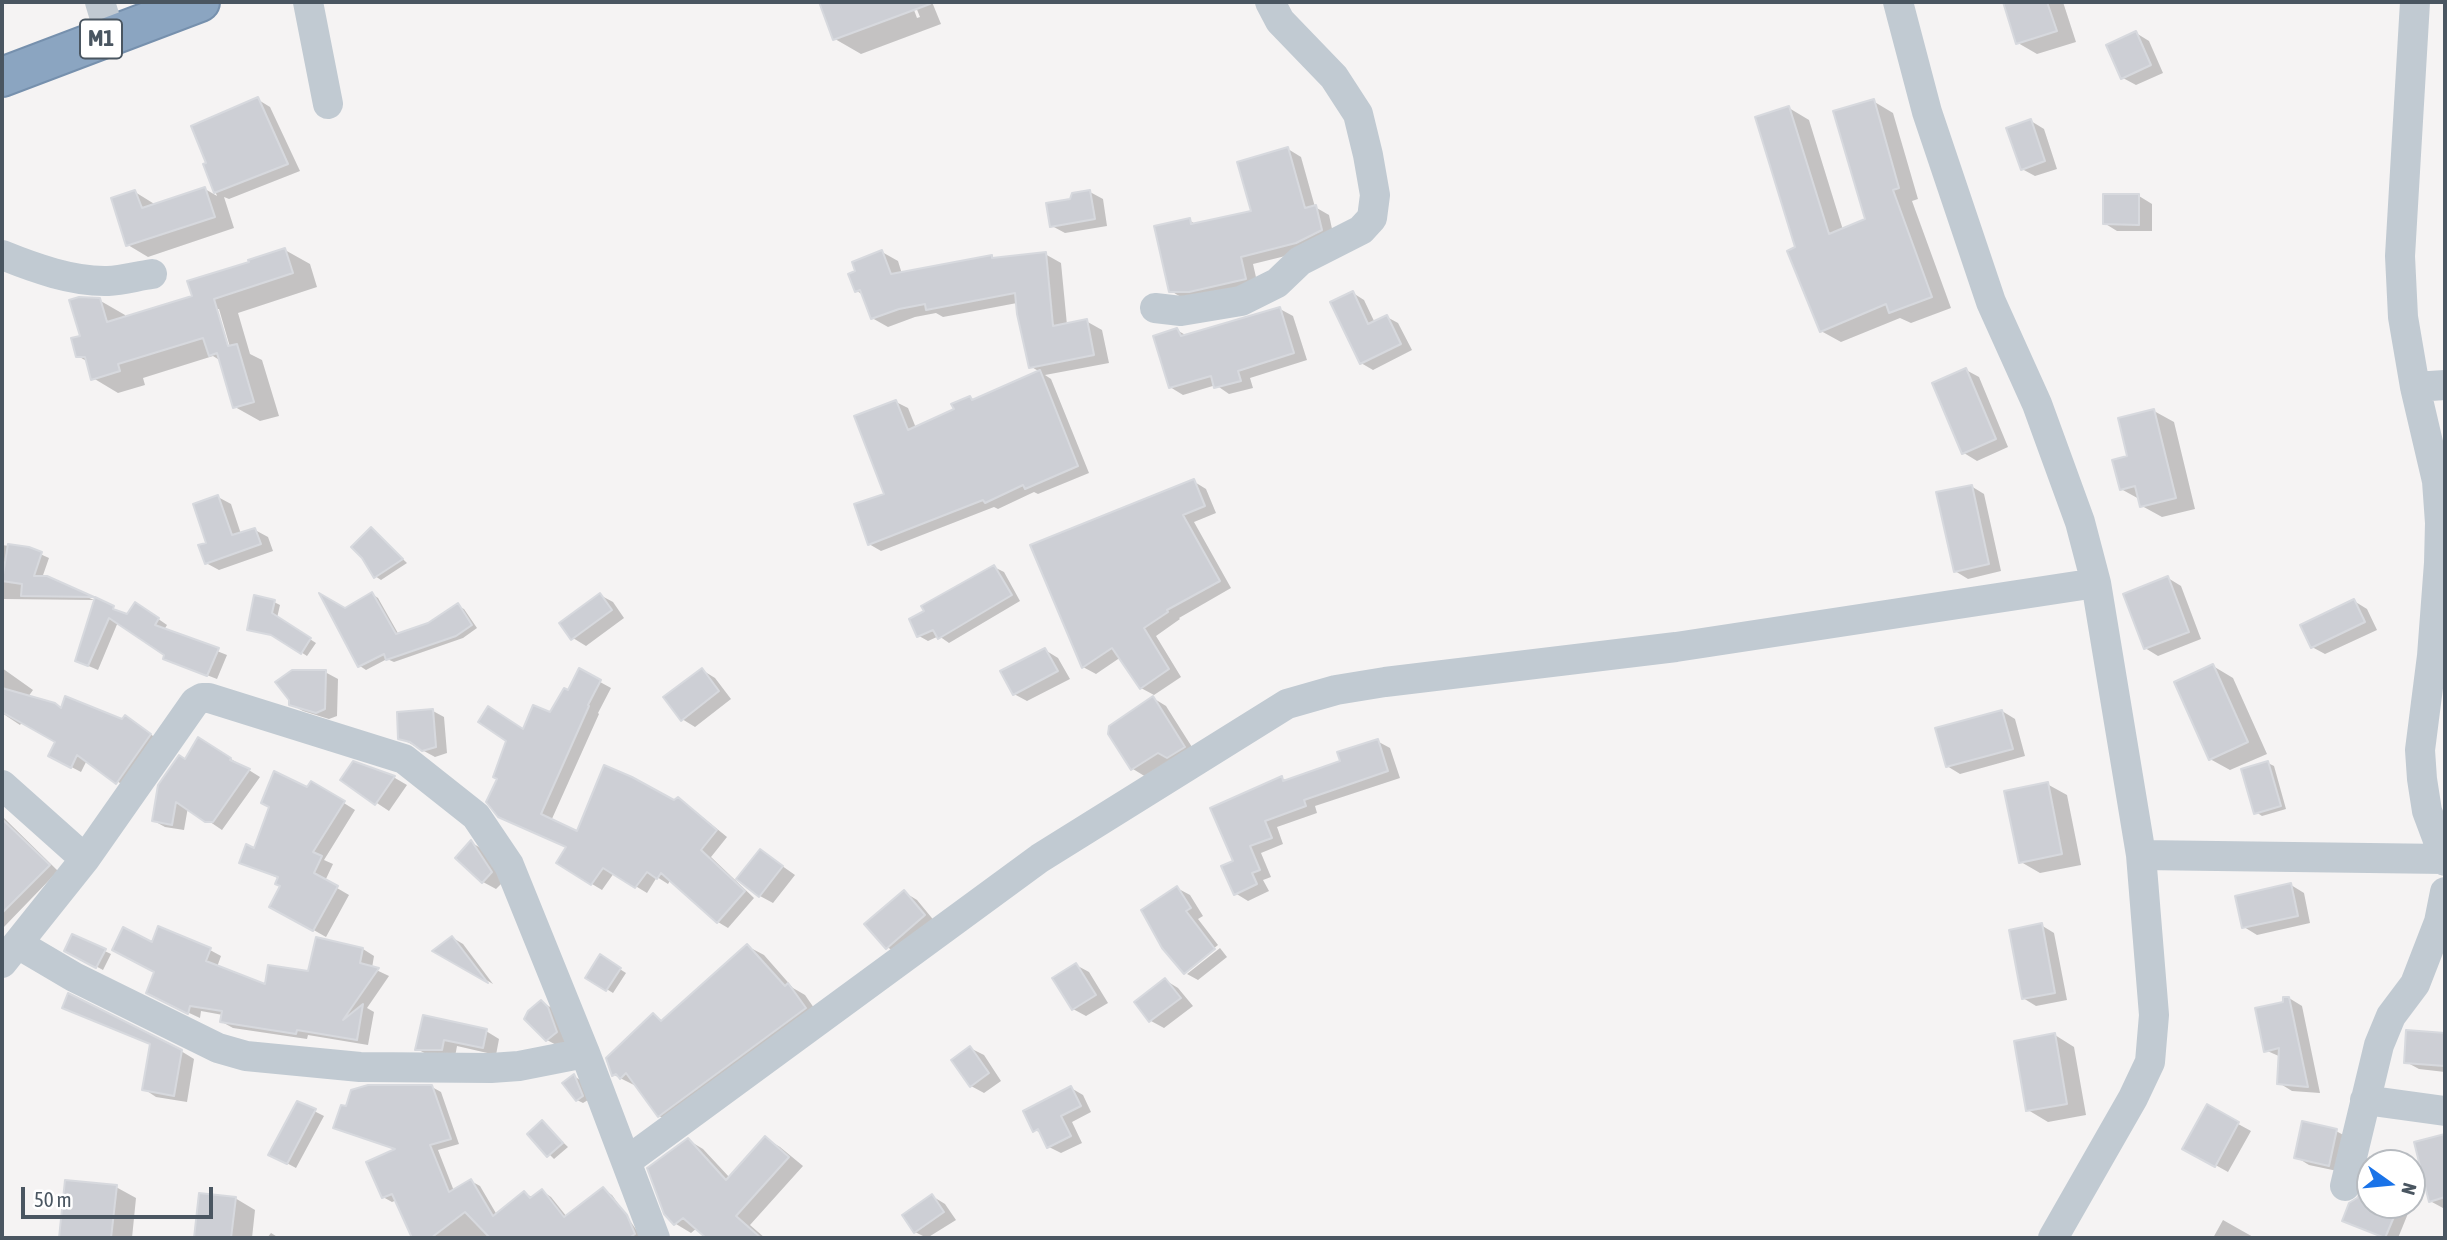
<!DOCTYPE html>
<html>
<head>
<meta charset="utf-8">
<style>
	body { margin:0 }
	#map { position:relative; width:2447px; height:1240px; overflow:hidden; background:#f5f3f3; font-family:"Asap Condensed",sans-serif }
	canvas { display:block }
	.frame { position:absolute; inset:0; border:4px solid #4a5661; pointer-events:none }
	.north { position:absolute; left:2356px; top:1149px; width:70px; height:70px; box-sizing:border-box; background:#fff; border:2px solid #b7bbc0; border-radius:50%; rotate:105deg; font-size:19px; font-weight:700; line-height:28px; text-align:center; color:#4a5661 }
	.north::after { content:''; display:block; margin:auto; width:24px; height:32px; background:#1a73e8; clip-path:polygon(50% 0,100% 100%,50% 72%,0 100%) }
	.scale { position:absolute; left:21px; top:1187px; width:192px; height:32px; box-sizing:border-box; border:4px solid #4a5661; border-top:0; padding-left:9px; font-size:21px; line-height:24px; white-space:nowrap; color:#4a5661; -webkit-text-stroke:5px #fff; paint-order:stroke }
</style>
</head>
<body>
<div id="map">
<canvas width="2447" height="1240"></canvas>
<div class="frame"></div>
<div class="north">N</div>
<div class="scale">50 m</div>
</div>
<script>
const ctx = document.querySelector('canvas').getContext('2d');
ctx.lineJoin = 'round';
function fill(path, color) { ctx.fillStyle = color; ctx.fill(path, 'evenodd'); }
function strokePath(path, color, width, dash) { ctx.strokeStyle = color; ctx.lineWidth = width; ctx.lineCap = dash ? 'butt' : 'round'; ctx.setLineDash(dash || []); ctx.stroke(path); }
function write(font, color, halo, rows, align = 'center') {
  ctx.font = font + ' "Asap Condensed",sans-serif'; ctx.lineWidth = 6; ctx.setLineDash([]); ctx.textBaseline = 'middle'; ctx.strokeStyle = halo; ctx.fillStyle = color; for (const [text, x, y, turn = 0] of rows) {
    ctx.save(); ctx.translate(x, y); ctx.rotate((+turn || 0) * Math.PI / 180); ctx.textAlign = isNaN(turn) ? turn : align; if (halo) ctx.strokeText(text, 0, 0); ctx.fillText(text, 0, 0); ctx.restore();
  }
}
fill(new Path2D(`
	M834 2H911L917 18 920 17 914 2H932L941 24 861 54 835 39 823 6Z
	M2004 2H2063L2076 42 2037 54 2018 43Z
	M2136 33 2149 41 2163 73 2136 85 2123 78Z
	M257 99 270 107 300 171 229 199 224 197 234 228 148 257 128 245 135 192 156 205 205 189 217 196 205 165Z
	M1873 101 1893 113 1918 199 1912 201 1951 308 1911 323 1900 318 1841 342 1821 331 1797 248 1789 108 1809 120 1843 230 1867 220Z
	M2031 121 2044 129 2057 169 2035 176 2022 169Z
	M1288 149 1301 157 1315 207 1329 215 1334 238 1310 250 1253 264 1258 286 1184 299 1171 291 1189 220 1197 225 1253 212Z
	M1090 192 1103 199 1107 226 1065 233 1052 226 1072 201Z
	M2139 196 2152 204V231H2117L2104 223Z
	M285 250 310 264 317 287 238 313 250 354 262 360 279 416 260 421 235 407 221 361 213 356 143 378 145 385 118 393 93 378 88 362 78 356 82 337 99 300 125 315V318L194 297 251 263ZM215 309H219L232 354 229 355Z
	M882 252 898 261 902 274 992 257 995 259 1045 254 1061 263 1067 325 1086 321 1102 330 1109 363 1045 375 1051 379 1089 473 1038 494 1034 492 998 509 994 507 881 551 869 544 887 495 896 402 908 408 916 428 957 410 970 397 975 401 1040 372 1030 366 1017 303 943 317 936 313 915 317 888 327 872 318 863 295 857 291Z
	M1353 293 1364 300 1375 323 1387 317 1398 323 1412 350 1373 370 1361 363Z
	M1280 309 1293 316 1307 360 1250 378 1253 388 1229 394 1216 385 1183 395 1170 387 1177 330 1187 336Z
	M1966 370 1979 377 2008 447 1977 461 1964 453Z
	M2154 411 2174 422 2195 509 2162 517 2142 506 2141 500 2121 489 2129 457Z
	M1193 481 1206 489 1216 513 1194 522 1231 588 1179 618 1180 619 1156 636 1181 677 1154 695 1141 688 1121 657 1096 674 1083 667Z
	M1971 486 1984 494 2001 571 1968 579 1955 571Z
	M218 497 231 504 241 534 255 530 268 537 273 551 219 570 206 563Z
	M371 529 407 563 381 580 375 576Z
	M2 545 29 549 49 558 42 578 113 608 127 616 144 609 167 625 164 630 227 655 217 679 165 659 166 655 118 622 98 670 77 661 96 600 4 599 2 604Z
	M994 567 1004 572 1020 601 949 643 939 636 928 641 919 636 926 612Z
	M2168 578 2181 586 2201 639 2158 656 2145 648Z
	M372 594 378 598 399 635 429 625 458 606 464 609 477 628 463 638 394 662 387 659 366 670 360 666 323 597 345 610Z
	M600 595 613 602 624 618 586 646 573 638Z
	M2354 601 2367 609 2377 630 2325 654 2312 647Z
	M274 602 280 605 277 618 316 643 307 656 278 637 249 629Z
	M1045 650 1058 658 1070 679 1027 701 1014 694Z
	M2213 666 2233 678 2267 754 2230 770 2210 759Z
	M2 668 33 690 28 697 63 710 135 723 160 741 127 788 87 760 81 772 60 761 57 741 22 722 20 725 2 713Z
	M702 670 715 678 731 699 695 727 682 719Z
	M580 671 611 688 598 713 599 714 551 821 578 833 678 799 689 806 727 837 711 857 754 898 728 928 718 922 671 879 668 884 657 877 647 893 614 873 602 890 592 884 568 848 499 816 524 730 551 715 568 692Z
	M325 672 338 679 337 716 329 719 303 711 290 704Z
	M1153 698 1166 706 1197 755 1146 777 1133 769 1110 734Z
	M433 711 444 717 447 753 435 757 400 738Z
	M2002 711 2015 719 2025 756 1960 774 1947 766Z
	M199 739 260 777 222 830 188 807 184 830 165 827 154 821Z
	M1377 741 1390 748 1400 778 1315 806 1317 813 1277 827 1283 844 1261 853 1271 877 1263 880 1269 891 1248 901 1235 893V862L1282 778 1287 781 1342 762Z
	M353 763 395 778 407 785 389 811 342 780Z
	M2268 763 2274 766 2286 809 2262 816 2256 812Z
	M312 783 355 810 324 860 333 864 325 881 349 895 326 937 271 906 282 886 280 879 241 862 255 850Z
	M2047 784 2067 795 2081 865 2040 873 2021 862Z
	M2 816 58 871 2 929Z
	M472 843 484 850 505 880 496 889 483 882Z
	M761 851 795 875 773 903 760 896Z
	M2291 885 2304 893 2310 923 2257 935 2244 927Z
	M1177 888 1190 895 1203 916 1198 919 1218 945 1187 970V974Z
	M904 892 917 900 936 923 900 955 887 947Z
	M2041 925 2054 933 2067 1000 2036 1006 2023 998Z
	M73 936 111 954 103 970 66 950Z
	M453 938 463 944 493 984 436 951Z
	M317 939 363 949 374 956 372 968 389 976 367 1008 374 1012 368 1045 308 1035 307 1039 233 1028 222 1022 223 1015 201 1011 200 1018 159 999 153 945 210 950 221 956 217 967 267 986 309 973Z
	M747 946 764 955 793 988 805 995 821 1018 676 1125 659 1116 638 1087 614 1075 653 1015 663 1021Z
	M1220 948 1227 957 1198 980 1187 974Z
	M601 957 626 973 613 993 587 977Z
	M1076 965 1089 972 1108 1003 1086 1016 1073 1009Z
	M1165 980 1178 988 1193 1006 1164 1028 1151 1021Z
	M2289 998 2302 1006 2320 1093 2292 1091 2279 1083 2281 1057 2265 1050 2284 1003Z
	M541 1002 554 1009 570 1039 560 1047 547 1040 526 1018Z
	M64 1007 181 1051 194 1059 187 1102 156 1097 144 1089 152 1045Z
	M424 1017 486 1031 499 1039 496 1055 457 1046 455 1057 430 1056 417 1049Z
	M2408 1032 2445 1035V1072L2419 1069 2406 1062Z
	M2055 1035 2074 1047 2086 1115 2048 1122 2028 1110Z
	M970 1048 984 1055 1001 1081 984 1093 971 1086Z
	M574 1076 580 1080 588 1100 583 1103 577 1100Z
	M432 1087 441 1092 459 1144 438 1150 454 1191 471 1181 480 1186 497 1215 524 1193 534 1198 542 1191 551 1197 567 1217 603 1189 612 1195 642 1238H414L397 1200 392 1202 383 1197 397 1150 335 1127Z
	M1071 1088 1083 1095 1091 1112 1072 1122 1082 1143 1061 1153 1049 1147 1043 1134 1035 1130Z
	M298 1103 324 1116 296 1168 279 1159Z
	M2207 1107 2251 1131 2228 1172 2185 1148Z
	M542 1122 568 1147 554 1159 529 1134Z
	M2336 1131 2349 1138 2342 1172 2309 1165 2296 1157Z
	M2445 1136V1208H2443L2430 1201 2416 1143Z
	M765 1138 780 1147 803 1166 750 1225 765 1238H708L697 1228 691 1233 676 1224 666 1213 688 1140 703 1149 730 1178Z
	M67 1182 116 1187 136 1198 132 1238H61Z
	M2370 1193V1205H2398L2409 1211 2398 1238H2383L2344 1220Z
	M201 1195 235 1198 255 1210 252 1238H195Z
	M932 1196 945 1204 956 1220 927 1238 915 1232Z
	M2223 1220 2246 1233 2255 1238H2213Z
	M271 1233 279 1238H280H267Z`), '#0003');
const building = new Path2D(`
	M819 2H930V4L833 40Z
	M2003 2H2047L2057 31 2016 44Z
	M2136 31 2151 65 2121 79 2106 45Z
	M258 97 288 164 214 193 203 164 206 163 191 126Z
	M1874 99 1899 188 1893 190 1932 297 1889 313 1886 304 1820 332 1787 251 1795 247 1755 117 1789 106 1829 234 1865 219 1833 111Z
	M2031 119 2045 161 2021 170 2006 128Z
	M1288 147 1305 208 1316 205 1322 230 1296 243 1241 257 1246 279 1189 292H1169L1154 226 1190 218 1191 224 1251 211 1237 162Z
	M205 187 215 217 126 246 111 198 135 190 142 208Z
	M1090 190 1095 219 1050 227 1046 203 1070 199 1072 193Z
	M2103 194H2139V225L2103 224Z
	M285 248 293 273 214 299 228 346 237 344 254 402 233 408 217 353 209 356 203 338 118 364 120 371 91 380 85 357H76L71 338 80 336 69 300 79 297 100 298 107 322 192 296 187 281 249 262 248 260Z
	M882 250 891 274 992 255V258L1046 252 1053 326 1087 319 1094 355 1029 368 1017 314 1015 293 926 310 925 304 899 309 871 319 860 290 855 292 848 274 855 271 852 262Z
	M1353 291 1368 324 1387 315 1401 344 1360 364 1330 302Z
	M1280 307 1294 353 1238 371 1241 381 1214 388 1211 376 1169 388 1153 336 1177 328 1181 336Z
	M1966 368 1996 439 1962 454 1932 383Z
	M1040 370 1078 466 1025 489 1023 485 985 503 983 500 868 545 854 504 884 494 854 416 896 400 908 430 954 409 951 404 970 396 972 400Z
	M2154 409 2176 498 2140 507 2135 486 2120 490 2112 460 2127 456 2118 418Z
	M1194 479 1205 506 1183 515 1220 581 1167 610 1168 612 1144 628 1169 669 1140 689 1112 648 1082 668 1030 545Z
	M1972 485 1989 564 1954 572 1936 492Z
	M218 495 232 535 255 528 261 544 205 564 198 545 206 543 193 504Z
	M371 527 403 559 374 578 362 558 351 547Z
	M8 544 29 547 42 552 34 576H47L94 597 21 596 22 584 2 581Z
	M994 565 1012 595 938 639 933 630 917 637 909 619 924 611 921 606Z
	M2168 576 2189 632 2144 649 2123 594Z
	M372 592 396 634 428 623 458 603 472 625 456 636 386 660 384 654 358 667 319 593 345 608Z
	M600 593 612 610 571 640 559 623Z
	M254 595 275 600 272 613 311 638 301 654 271 635 247 630Z
	M95 597 114 606 113 609 127 614 135 602 159 618 155 625 219 648 207 676 163 659 164 655 109 618 88 666 75 661Z
	M2354 599 2365 622 2311 648 2300 625Z
	M1045 648 1058 671 1013 695 1000 671Z
	M2213 664 2248 742 2209 760 2174 682Z
	M579 668 601 680 588 705 589 706 541 814 577 831 604 765 632 777 674 800 678 797 717 830 701 850 745 891 717 923 661 873 657 879 647 872 635 888 603 868 591 885 556 863 566 847 498 817 486 802 497 779 493 777 506 741 478 722 488 706 523 729 533 705 550 712 564 688 568 690Z
	M702 668 719 691 681 721 663 697Z
	M292 670H326L325 709 316 713 289 705V700L275 682Z
	M2 688 55 703 61 708 65 696 122 719 125 715 151 734 116 784 77 755 71 768 48 756 55 742 2 712Z
	M1153 696 1185 747 1167 758 1158 753 1131 770 1108 734 1109 726Z
	M433 709 436 747 422 751 410 742 398 739 397 712Z
	M2002 710 2013 749 1946 767 1935 728Z
	M198 737 231 758 230 760 250 769 213 822H205L176 802 172 825 152 821 158 785 179 755 185 759Z
	M1378 739 1388 771 1304 800 1306 806 1265 821 1272 838 1250 846 1260 870 1252 873 1257 884 1234 895 1221 866 1233 861 1210 808 1282 776 1283 781 1340 761 1337 752Z
	M353 761 395 776 375 805 340 780Z
	M2268 761 2281 806 2254 814 2241 769Z
	M274 771 307 787 311 781 345 801 313 852 322 856 314 873 338 886 313 931 269 907 280 886 275 884 278 877 239 863 246 844 254 848 269 807 261 803Z
	M2048 782 2062 854 2019 863 2004 791Z
	M2 819 50 865 2 913Z
	M471 840 492 872 482 883 455 858Z
	M760 849 783 866 759 897 736 879Z
	M2291 883 2298 916 2242 928 2235 896Z
	M1177 886 1191 908 1186 911 1215 949 1184 974 1162 948 1141 910Z
	M904 890 925 915 886 949 864 924Z
	M2042 923 2055 993 2022 999 2009 930Z
	M158 926 211 948 206 961 265 984 268 965 308 971 316 937 363 948 360 963 379 968 343 1020 363 1004 357 1040 297 1030 296 1034 220 1022 222 1011 190 1006 188 1014 146 993 154 972 112 950 123 927 152 942Z
	M72 934 106 949 96 968 64 951Z
	M452 936 488 983 432 951Z
	M747 944 785 986 788 983 806 1008 658 1117 626 1073 620 1079 616 1074 612 1076 606 1058 653 1013 661 1021Z
	M600 954 621 968 606 991 585 978Z
	M1076 963 1096 995 1072 1010 1052 978Z
	M1165 978 1181 998 1149 1022 1134 1002Z
	M68 993 182 1050 174 1096 142 1090 150 1044 62 1008Z
	M2283 997H2289L2308 1087 2277 1084 2279 1048 2264 1052 2255 1008 2283 1002Z
	M541 1000 548 1007 557 1032 546 1041 524 1019 528 1011Z
	M423 1015 487 1029 483 1048 444 1040 442 1050H415Z
	M2406 1030 2445 1033V1066L2404 1063Z
	M2055 1033 2067 1104 2026 1111 2014 1041Z
	M970 1046 989 1073 970 1087 951 1060Z
	M574 1074 583 1096 576 1101 562 1083Z
	M368 1085H432L451 1139 430 1145 449 1192 471 1179 493 1216 524 1191 530 1198 542 1189 564 1217 603 1187 627 1215 635 1234 629 1238H490L465 1212 431 1238H412L392 1194 382 1198 366 1162 395 1149 333 1128 341 1105 346 1106 351 1090Z
	M1071 1086 1081 1106 1061 1116 1071 1136 1047 1148 1038 1129 1033 1132 1023 1111Z
	M297 1101 316 1109 287 1164 268 1155Z
	M2207 1104 2239 1122 2215 1167 2182 1149Z
	M542 1120 563 1143 547 1157 527 1134Z
	M2302 1121 2337 1129 2329 1166 2294 1158Z
	M2445 1134V1197L2429 1202 2414 1142Z
	M765 1136 789 1157 736 1216 761 1238H706L683 1218 674 1225 664 1214 647 1168 688 1138 726 1180Z
	M2370 1157V1205H2399L2385 1238 2342 1221 2349 1203 2357 1198 2362 1191Z
	M65 1180 117 1185 111 1238H59Z
	M199 1193 236 1197 231 1238H194Z
	M932 1194 944 1212 914 1233 902 1215Z`);
fill(building, '#cdcfd5');
strokePath(building, '#d7d9de', 2);
const highway = new Path2D(`
	M2 77 200 2`);
strokePath(highway, '#7690ad', 42);
strokePath(new Path2D(`
	M100 2 110 35
	M308 2 328 104
	M1898 2 1927 112 1991 302 2037 404 2080 522 2096 583 2141 855 2154 1015 2150 1062 2133 1098 2053 1238
	M2415 2 2400 256 2403 317 2415 387 2437 481 2440 523 2439 563 2432 656 2420 750 2422 779 2427 811 2445 859
	M2 255C34 268 73 282 108 281 122 280 138 276 152 274
	M1155 308 1181 311 1241 301 1277 283 1300 261 1361 230 1372 218 1375 195 1368 155 1358 114 1334 77 1280 21 1270 2
	M2415 387 2445 385
	M2 785 85 859 195 702 202 698H209L404 759 476 816 509 865 585 1053 655 1238
	M2141 855 2445 859V861
	M18 944 74 977 218 1048 246 1056 360 1067 491 1068 519 1066 585 1053
	M2 963 85 859
	M2365 1100 2445 1111
	M627 1161 1040 858 1287 704 1336 690 1385 682 1676 647 2096 583
	M2345 1186 2379 1045 2391 1016 2415 984 2439 922 2445 892`), '#c1cad2', 30);
strokePath(highway, '#8ba5c1', 38);
for (const [x, y, w] of [
	[101,39,42]
]) { const box = new Path2D(); box.roundRect(x - w / 2, y - 19.5, w, 39, 5); ctx.fillStyle = '#fff'; ctx.fill(box); strokePath(box, '#4a5661', 2); }
write('bold 23px', '#4a5661', null, [
	["M1",101,39]
]);
</script>
</body>
</html>
